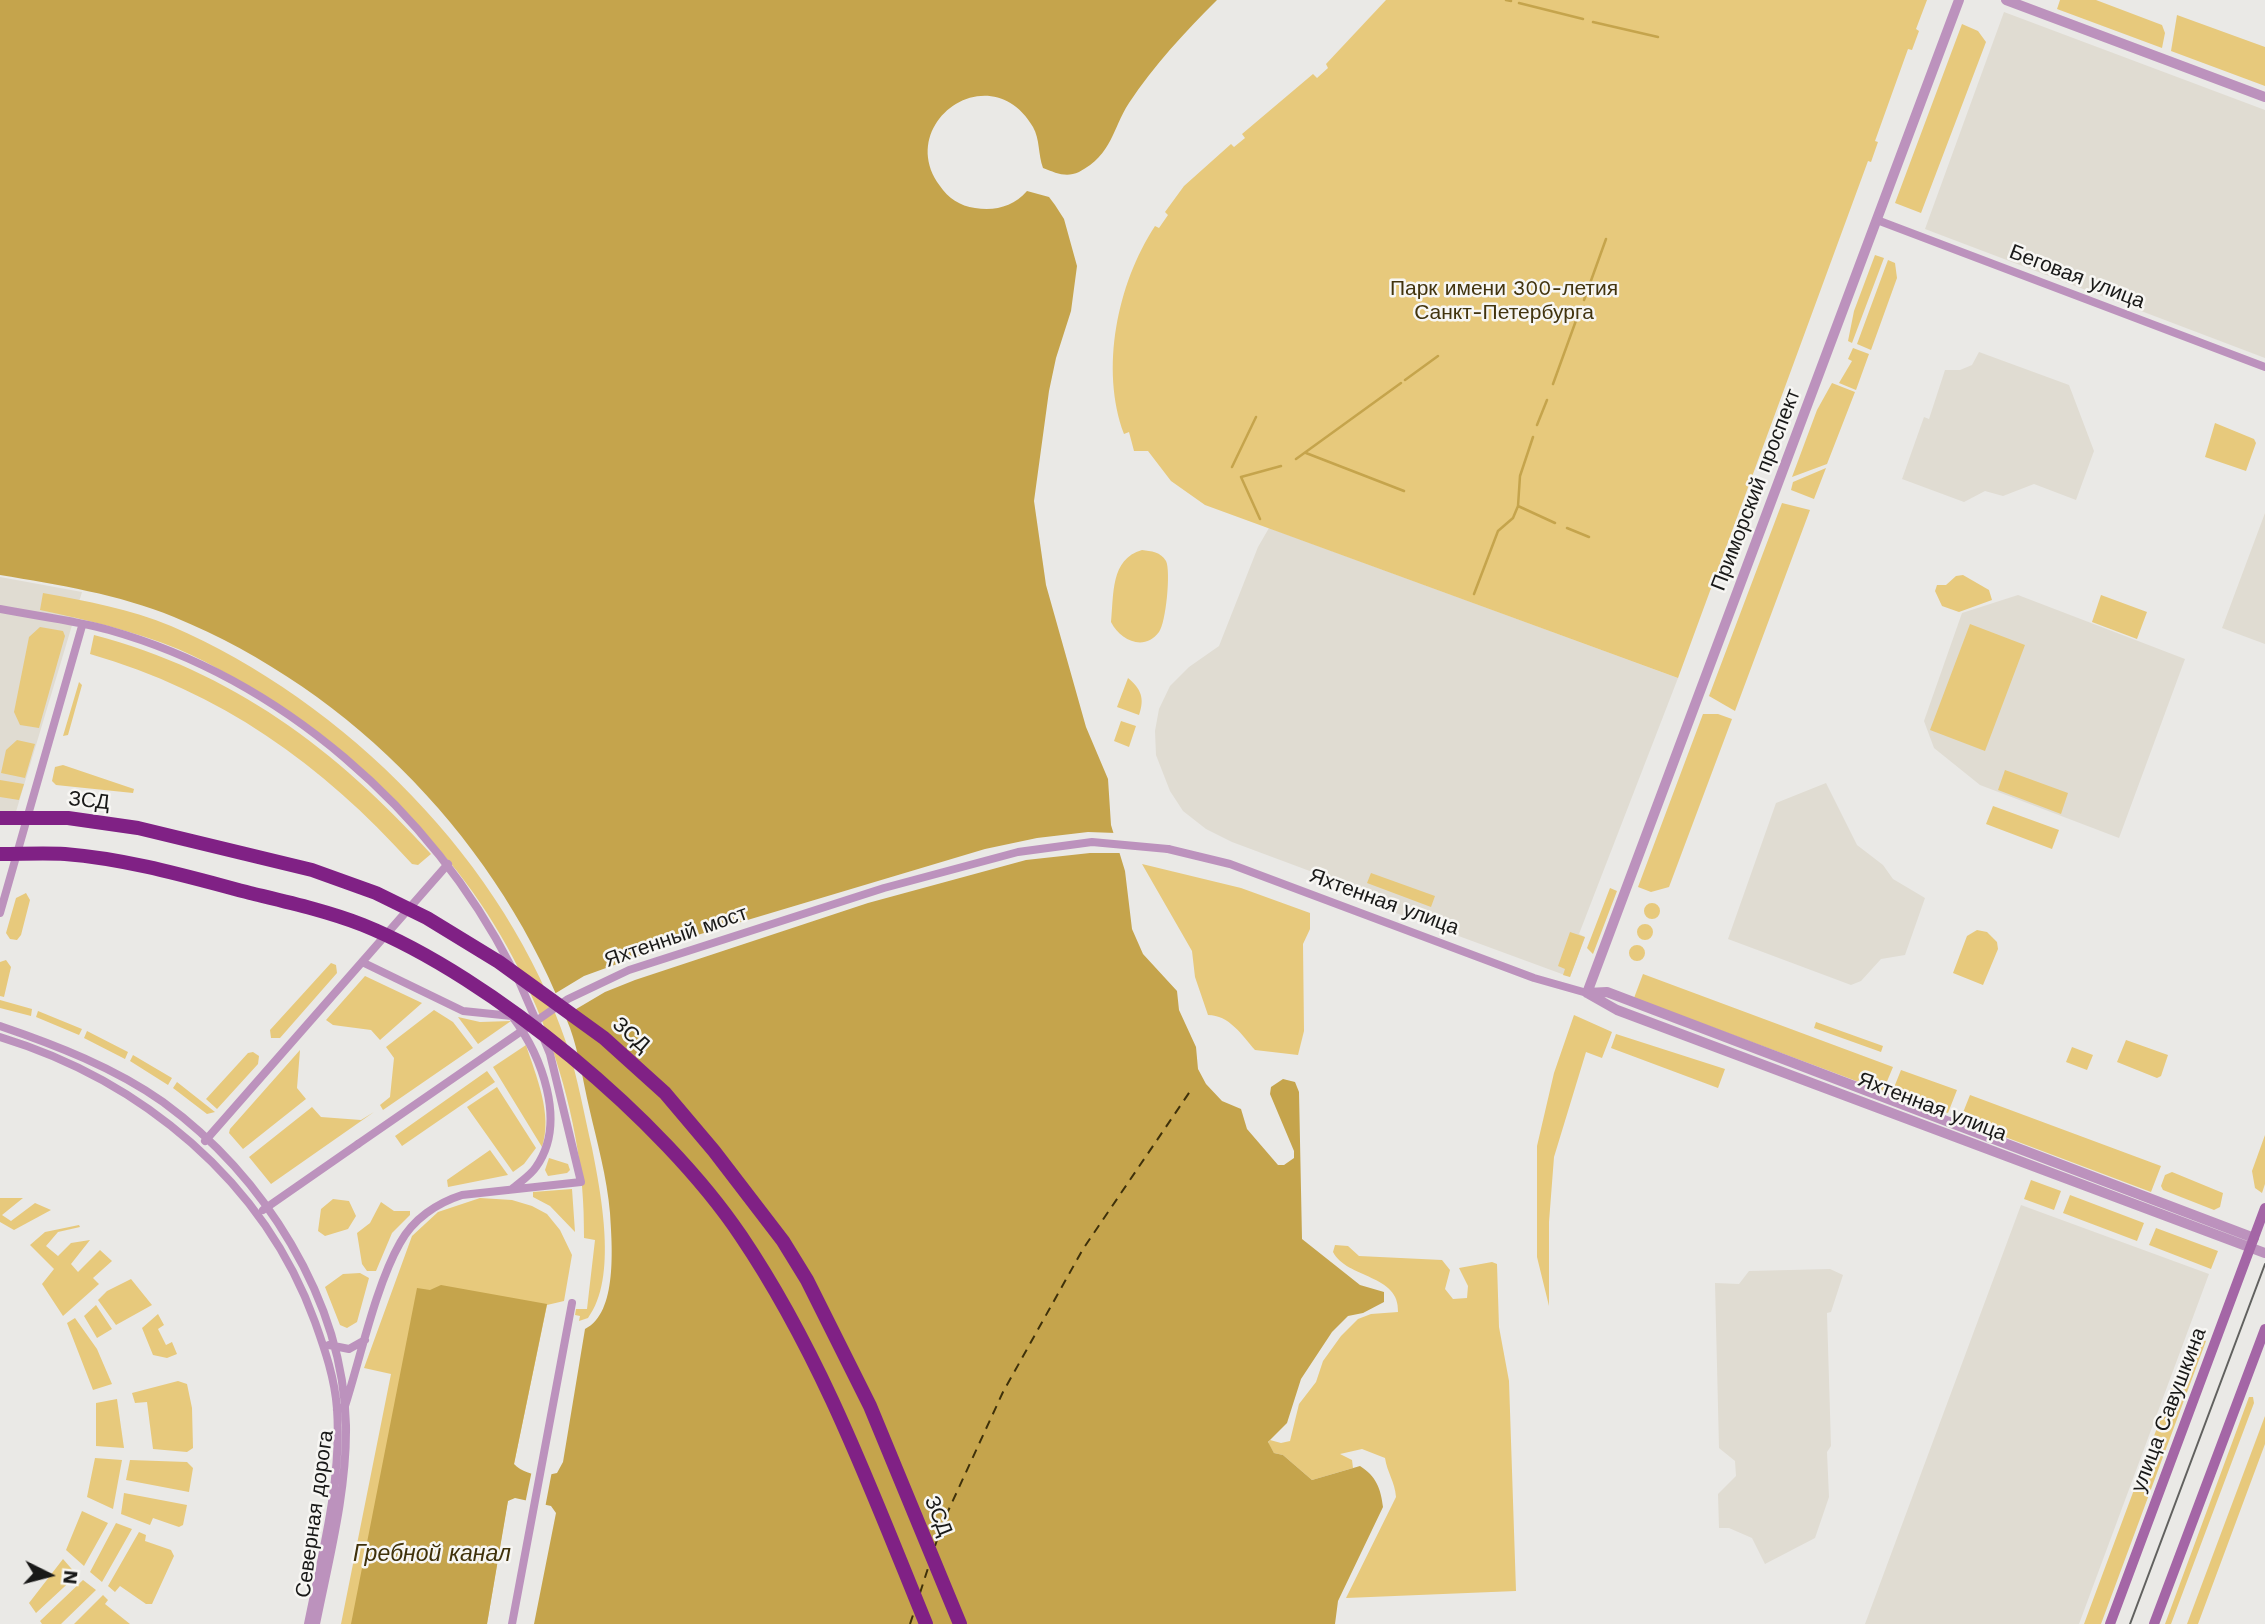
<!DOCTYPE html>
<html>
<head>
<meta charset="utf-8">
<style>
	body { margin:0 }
	#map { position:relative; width:2265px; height:1624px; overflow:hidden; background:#eae9e6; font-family:"Work Sans",sans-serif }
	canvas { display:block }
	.north { position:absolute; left:14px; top:1540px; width:70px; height:70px; -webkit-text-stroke:5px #f7f6f3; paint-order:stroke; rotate:96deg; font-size:19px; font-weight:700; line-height:28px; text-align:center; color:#191918 }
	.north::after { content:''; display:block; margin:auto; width:24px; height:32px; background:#191918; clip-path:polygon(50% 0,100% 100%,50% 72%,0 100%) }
</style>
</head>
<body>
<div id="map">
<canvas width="2265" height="1624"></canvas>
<div class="north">N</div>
</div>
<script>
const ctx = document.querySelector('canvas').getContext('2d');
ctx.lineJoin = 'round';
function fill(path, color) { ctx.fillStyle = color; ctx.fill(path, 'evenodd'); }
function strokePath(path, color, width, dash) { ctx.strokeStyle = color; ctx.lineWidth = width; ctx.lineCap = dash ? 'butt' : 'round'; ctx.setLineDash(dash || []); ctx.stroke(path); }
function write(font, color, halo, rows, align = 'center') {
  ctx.font = font + ' "Work Sans",sans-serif'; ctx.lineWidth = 5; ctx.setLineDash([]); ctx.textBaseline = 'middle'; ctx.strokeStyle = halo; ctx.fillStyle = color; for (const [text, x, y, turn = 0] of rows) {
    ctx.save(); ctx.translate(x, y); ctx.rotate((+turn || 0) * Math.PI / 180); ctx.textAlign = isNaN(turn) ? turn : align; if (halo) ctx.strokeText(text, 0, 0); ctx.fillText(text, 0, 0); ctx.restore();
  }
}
fill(new Path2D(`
	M2004 12 2265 110V358L1925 229Z
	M1979 352 2069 385 2094 451 2076 500 2034 484 2003 496 1985 491 1964 502 1902 479 1924 417 1929 419 1945 370H1960L1972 365Z
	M2265 513V644L2222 628Z
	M1269 528 1678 678 1579 934 1585 937 1570 977 1358 899V889L1232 842 1206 829 1183 811 1170 791 1156 755 1155 731 1159 709 1170 686 1189 667 1219 646 1258 547Z
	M0 577 82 592 15 815 0 814Z
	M2018 595 2185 659 2119 838 1980 785 1934 748 1924 721 1962 613Z
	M1826 783 1857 845 1883 865 1893 879 1925 898 1905 955 1881 959 1861 981 1851 985 1728 939 1776 803Z
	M2021 1205 2209 1274 2079 1624H1865Z
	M1830 1269 1843 1275 1831 1312 1827 1313 1831 1446 1827 1452 1829 1497 1815 1538 1765 1564 1752 1538 1729 1528H1719L1718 1494 1736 1476 1735 1461 1719 1448 1715 1283 1739 1284 1749 1271Z`), '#e0dcd2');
fill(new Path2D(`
	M1386 0H1927L1916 29 1919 31 1912 50 1908 49 1875 141 1878 142 1871 162 1868 161 1678 678 1205 505 1171 481 1148 451H1134L1129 432 1124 434C1100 369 1117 284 1155 226L1159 228 1168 215 1165 212 1184 186 1231 144 1234 147 1245 138 1242 134 1313 74 1317 78 1328 68 1326 64Z
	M2060 0H2096L2162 25 2165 33 2162 48 2057 9Z
	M2177 15 2265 47V86L2171 51Z
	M1962 24 1978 31 1986 42 1921 213 1895 203Z
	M1875 255 1884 258 1852 343 1848 341 1854 311Z
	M1888 260 1895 263 1897 278 1871 350 1857 344Z
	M1853 348 1869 354 1856 390 1839 383 1852 361 1848 359Z
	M1832 383 1855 392 1827 464 1792 477 1817 410Z
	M2215 423 2254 439 2256 443 2246 471 2205 457Z
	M1826 468 1814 499 1791 490 1793 482Z
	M1782 503 1810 510 1735 711 1709 696Z
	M1142 550C1151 551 1161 552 1166 561 1171 571 1166 623 1159 632 1144 652 1120 640 1111 622 1114 595 1110 559 1142 550Z
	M1963 575 1989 590 1992 600 1959 612 1942 606 1935 591 1937 585H1946L1956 576Z
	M43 593C87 601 130 609 171 626 345 701 507 863 567 1045 578 1078 584 1114 592 1148 601 1194 618 1278 588 1318L579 1321 580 1316 575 1315 576 1309H587L595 1240 584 1238C587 1105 529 952 441 852 418 826 389 803 364 780 305 725 253 682 178 649 134 631 87 620 40 610Z
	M2101 595 2147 612 2137 639 2092 622Z
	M1970 624 2025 645 1985 751 1930 730Z
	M40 627 63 631 65 636 39 728 20 725 14 712 29 637Z
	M94 635C232 671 337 750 431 854L418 865 412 864C321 763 221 692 90 654Z
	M1128 678C1141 689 1145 698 1139 715L1117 707Z
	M79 682 82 685 68 735 63 736Z
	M1703 714H1718L1732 719 1669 887 1651 892 1638 887Z
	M1121 721 1136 726 1129 747 1114 741Z
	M17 740 35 744 25 778 1 773 6 750Z
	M63 765 134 789 133 793 56 785 52 781 55 767Z
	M2005 770 2068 793 2061 814 1998 790Z
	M0 780 24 784 19 800 0 797Z
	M1993 806 2059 830 2052 849 1986 824Z
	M1142 864 1241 888 1310 913V929L1303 944 1304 1031 1298 1055 1255 1050C1242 1035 1229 1015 1208 1015L1195 977 1192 951Z
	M1371 873 1435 896 1431 907 1367 883Z
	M1610 888 1617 891 1593 954 1587 948Z
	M26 893 30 900 21 935 17 940 10 939 6 933 16 898Z
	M1644 911a8 8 0 1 1 16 0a8 8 0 1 1-16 0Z
	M1637 932a8 8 0 1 1 16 0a8 8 0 1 1-16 0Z
	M1977 930 1987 932 1997 942 1998 949 1983 985 1953 973 1967 936Z
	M1570 932 1585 937 1570 977 1563 975 1565 969 1558 966Z
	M1629 953a8 8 0 1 1 16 0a8 8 0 1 1-16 0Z
	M6 960 11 967 4 997 0 996V962Z
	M331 963 336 965 337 973 280 1038H271L270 1030Z
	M1643 974 1893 1067 1883 1091 1634 998Z
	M365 976 422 1003 380 1040 371 1030 333 1025 326 1020Z
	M0 1000 32 1009 31 1016 0 1008Z
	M434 1010 453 1022 473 1048 383 1110 380 1105 390 1097 394 1058 386 1047Z
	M38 1011 82 1029 79 1035 36 1017Z
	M1574 1015 1612 1032 1602 1058 1586 1052 1554 1157 1549 1222V1306L1537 1257V1146L1554 1073Z
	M458 1017 480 1022 511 1021 478 1044Z
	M1816 1022 1883 1046 1881 1052 1814 1028Z
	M87 1031 128 1052 125 1059 84 1038Z
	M1616 1034 1725 1069 1718 1088 1611 1048Z
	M2126 1040 2168 1055 2161 1076 2157 1078 2117 1062Z
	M526 1045C536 1076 553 1114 542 1147L493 1067Z
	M2072 1047 2093 1055 2087 1070 2066 1062Z
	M300 1050 297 1088 306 1099 243 1149 229 1133 230 1129Z
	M253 1052 259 1056 258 1064 217 1109 206 1099 248 1053Z
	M133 1055 172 1078 168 1085 130 1061Z
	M1901 1070 1957 1090 1948 1113 1891 1095Z
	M487 1071 495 1082 402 1146 395 1136Z
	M177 1082 215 1112 207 1114 173 1088Z
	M497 1087 536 1148 524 1164 513 1172 467 1107Z
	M1970 1095 2161 1166 2151 1192 1960 1120Z
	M312 1107 321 1117 361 1120 374 1112 271 1184 249 1157Z
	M2265 1135V1184L2262 1193 2255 1188 2252 1171Z
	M490 1150 508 1175 448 1187 447 1180Z
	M549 1158 568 1164 570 1170 567 1173 548 1176 545 1170Z
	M2172 1172 2223 1193 2220 1207 2214 1210 2163 1190 2161 1186 2165 1175Z
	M2031 1180 2061 1191 2054 1210 2024 1199Z
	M572 1189 575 1232 550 1206 533 1197V1192Z
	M2070 1195 2144 1223 2137 1241 2063 1213Z
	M0 1198H23L2 1215 11 1221 35 1203 51 1210 14 1230 0 1222Z
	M480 1198 512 1200 532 1206 547 1214 560 1230 572 1255 564 1301 547 1305 514 1464 487 1624H341L391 1374 364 1368 412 1236 438 1212Z
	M333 1199 349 1201 356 1216 348 1229 325 1236 318 1231 321 1209Z
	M381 1202 394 1211H410V1215L392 1233 376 1271H367L362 1264 357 1233 370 1223Z
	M79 1225 80 1227 58 1232 46 1246 58 1256 71 1243 90 1240 71 1264 78 1272 100 1250 112 1261 93 1278 99 1284 63 1316 42 1284 54 1269 30 1245 45 1232Z
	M2156 1228 2218 1251 2211 1269 2149 1245Z
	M1335 1245 1348 1246 1359 1256 1442 1260 1450 1270 1445 1289 1453 1299 1467 1298 1468 1286 1459 1268 1492 1262 1497 1264 1499 1327 1509 1381 1516 1591 1346 1598 1396 1497C1395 1482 1387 1472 1385 1458L1362 1449 1340 1454 1352 1460 1353 1468 1312 1480 1283 1455 1274 1453 1268 1443 1270 1440 1281 1443 1290 1441 1299 1404 1316 1382 1323 1361 1341 1336 1358 1319 1371 1314 1398 1312C1400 1274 1347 1279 1333 1252Z
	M360 1273 369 1278 357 1322 347 1328 340 1325 325 1287 343 1274Z
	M131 1279 152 1305 116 1325 98 1300 107 1291Z
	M96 1305 112 1329 97 1338 84 1316Z
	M158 1314 164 1325 158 1329 166 1345 172 1342 177 1354 167 1358 153 1355 142 1328Z
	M75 1318 97 1349 112 1384 93 1390 67 1323Z
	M2201 1339 2206 1341 2101 1624H2084L2189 1342Z
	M178 1381 187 1384 192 1408 193 1448 187 1452 153 1449 147 1402 135 1403 132 1393Z
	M2249 1397H2253L2254 1403 2171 1624H2165Z
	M117 1399 124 1448 96 1446V1403Z
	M2265 1416V1444L2198 1624H2187Z
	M95 1458 122 1460 113 1509 87 1497Z
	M130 1460 187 1462 193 1468 189 1492 126 1480Z
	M124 1493 187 1505 183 1525 179 1527 153 1518 150 1525 121 1514Z
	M82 1511 108 1523 84 1566 66 1550Z
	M116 1523 132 1529 102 1582 90 1572Z
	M139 1532 146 1535 145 1541 171 1550 174 1556 152 1604H146L120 1586 115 1592 108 1586Z
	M63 1559 77 1575 36 1613 29 1603Z
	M83 1580 96 1590 61 1624H42L40 1621Z
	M103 1595 108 1600 105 1604 130 1624H74Z`), '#e7c97c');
fill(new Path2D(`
	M0 0H1217C1185 32 1154 65 1129 103 1112 129 1113 154 1079 172 1066 178 1056 173 1043 168 1038 155 1040 139 1033 127 990 54 894 124 940 186 948 198 960 206 975 208 995 211 1013 207 1027 191L1049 197 1055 205 1064 219 1077 266 1071 311 1056 358 1049 391 1034 501 1046 585 1086 727 1108 779 1111 825 1125 871 1132 929 1143 954 1177 991 1179 1010 1196 1047 1198 1069 1206 1084 1222 1101 1241 1109 1247 1129 1278 1165H1284L1294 1158V1151L1270 1094 1271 1087 1283 1079 1295 1082 1299 1092 1302 1239 1360 1285 1384 1292V1302L1363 1313 1348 1316 1332 1332 1301 1379 1287 1423 1268 1442 1274 1453 1283 1455 1312 1480 1360 1466C1376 1476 1381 1489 1383 1507L1338 1601 1335 1624H534L556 1513 551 1506 515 1498 508 1501 487 1624H351L417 1288 430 1290 441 1285 547 1304 514 1464C525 1475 542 1477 557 1473L563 1462 585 1329C618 1313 612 1245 610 1213 607 1177 597 1142 589 1107 583 1081 579 1053 570 1028 501 844 354 691 174 617 118 594 59 585 0 575Z`), '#c5a44c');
fill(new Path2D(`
	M1088 832 1116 833 1122 853H1090L1026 860 868 903 635 980 605 992 561 1018 551 996 584 976 694 936 985 849 1037 838Z
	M532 1470 552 1471 545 1508 525 1504Z`), '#eae9e6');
strokePath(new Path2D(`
	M1506 0 1511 1
	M1519 3 1583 19
	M1593 22 1658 37
	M1584 300 1606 239
	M1405 380 1438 356
	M1553 384 1578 315
	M1537 425 1547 400
	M1306 453 1404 491
	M1296 459 1401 383
	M1232 467 1256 417
	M1518 506 1555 523
	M1260 519 1241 477 1281 466
	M1567 528 1589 537
	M1474 594 1498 531 1513 518 1518 506 1520 476 1533 437`), '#c5a44c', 2.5);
strokePath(new Path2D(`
	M935 1546 943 1522 1003 1392 1083 1249 1191 1090
	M920 1593 929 1565
	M910 1624 914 1612`), '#3f310a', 2, [9, 7]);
strokePath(new Path2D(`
	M1877 220 2265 367
	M0 609C36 616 74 620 109 630 282 679 431 810 512 968
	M1168 849 1230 864 1534 978 1587 993
	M0 913 82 626
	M362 962 463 1011 512 1016C541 1055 568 1122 536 1167 531 1175 520 1182 512 1189
	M518 979 538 1025
	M0 1026C56 1045 115 1068 163 1102 263 1175 343 1299 346 1425 347 1491 329 1559 316 1624
	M0 1037C141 1080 264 1181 315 1322 325 1350 335 1379 337 1409 342 1480 322 1554 308 1624
	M205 1141 448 864
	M263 1210 358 1144
	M329 1345 349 1349 365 1340
	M337 1410 345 1406C360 1359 376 1285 400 1243 413 1219 437 1203 462 1195L581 1182 550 1054 543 1037
	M512 1624 572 1303`), '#bc92bd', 8);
strokePath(new Path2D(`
	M2006 0 2265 97
	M1587 993 1959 0
	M1587 993 1617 1010 2265 1253
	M1587 993 1607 992 2254 1238`), '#bc92bd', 10);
strokePath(new Path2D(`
	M2110 1624 2265 1208
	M2154 1624 2265 1329`), '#a466a6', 10);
strokePath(new Path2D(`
	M2130 1624 2265 1264`), '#61615f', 2);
strokePath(new Path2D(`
	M358 1144 568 999 629 970 884 888 1018 852 1092 842 1168 849`), '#bc92bd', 8);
strokePath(new Path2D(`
	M0 818H68L138 828 312 870 376 893 427 918 499 962 604 1038 665 1093 714 1151 783 1241 807 1280 870 1406 960 1624
	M0 854C22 854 44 853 65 854 128 859 189 877 250 893 287 902 327 911 363 925 492 977 664 1121 741 1236 822 1356 872 1492 926 1624`), '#802185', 14);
write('21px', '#191918', '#f7f6f3', [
	["Беговая улица",2077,277,21],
	["Приморский проспект",1756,490,-69],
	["ЗСД",89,801,6],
	["Яхтенная улица",1384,902,20],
	["Яхтенный мост",676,937,-19],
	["ЗСД",631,1035,41],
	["Яхтенная улица",1932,1107,21],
	["улица Савушкина",2169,1410,-69],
	["Северная дорога",315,1514,-82],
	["ЗСД",938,1516,68]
]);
write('21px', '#42340e', '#f7f6f3', [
	["Парк имени 300-летия",1504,289],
	["Санкт-Петербурга",1504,313]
]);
write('italic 23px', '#3f310a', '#f7f6f3', [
	["Гребной канал",432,1554]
]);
</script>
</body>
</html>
